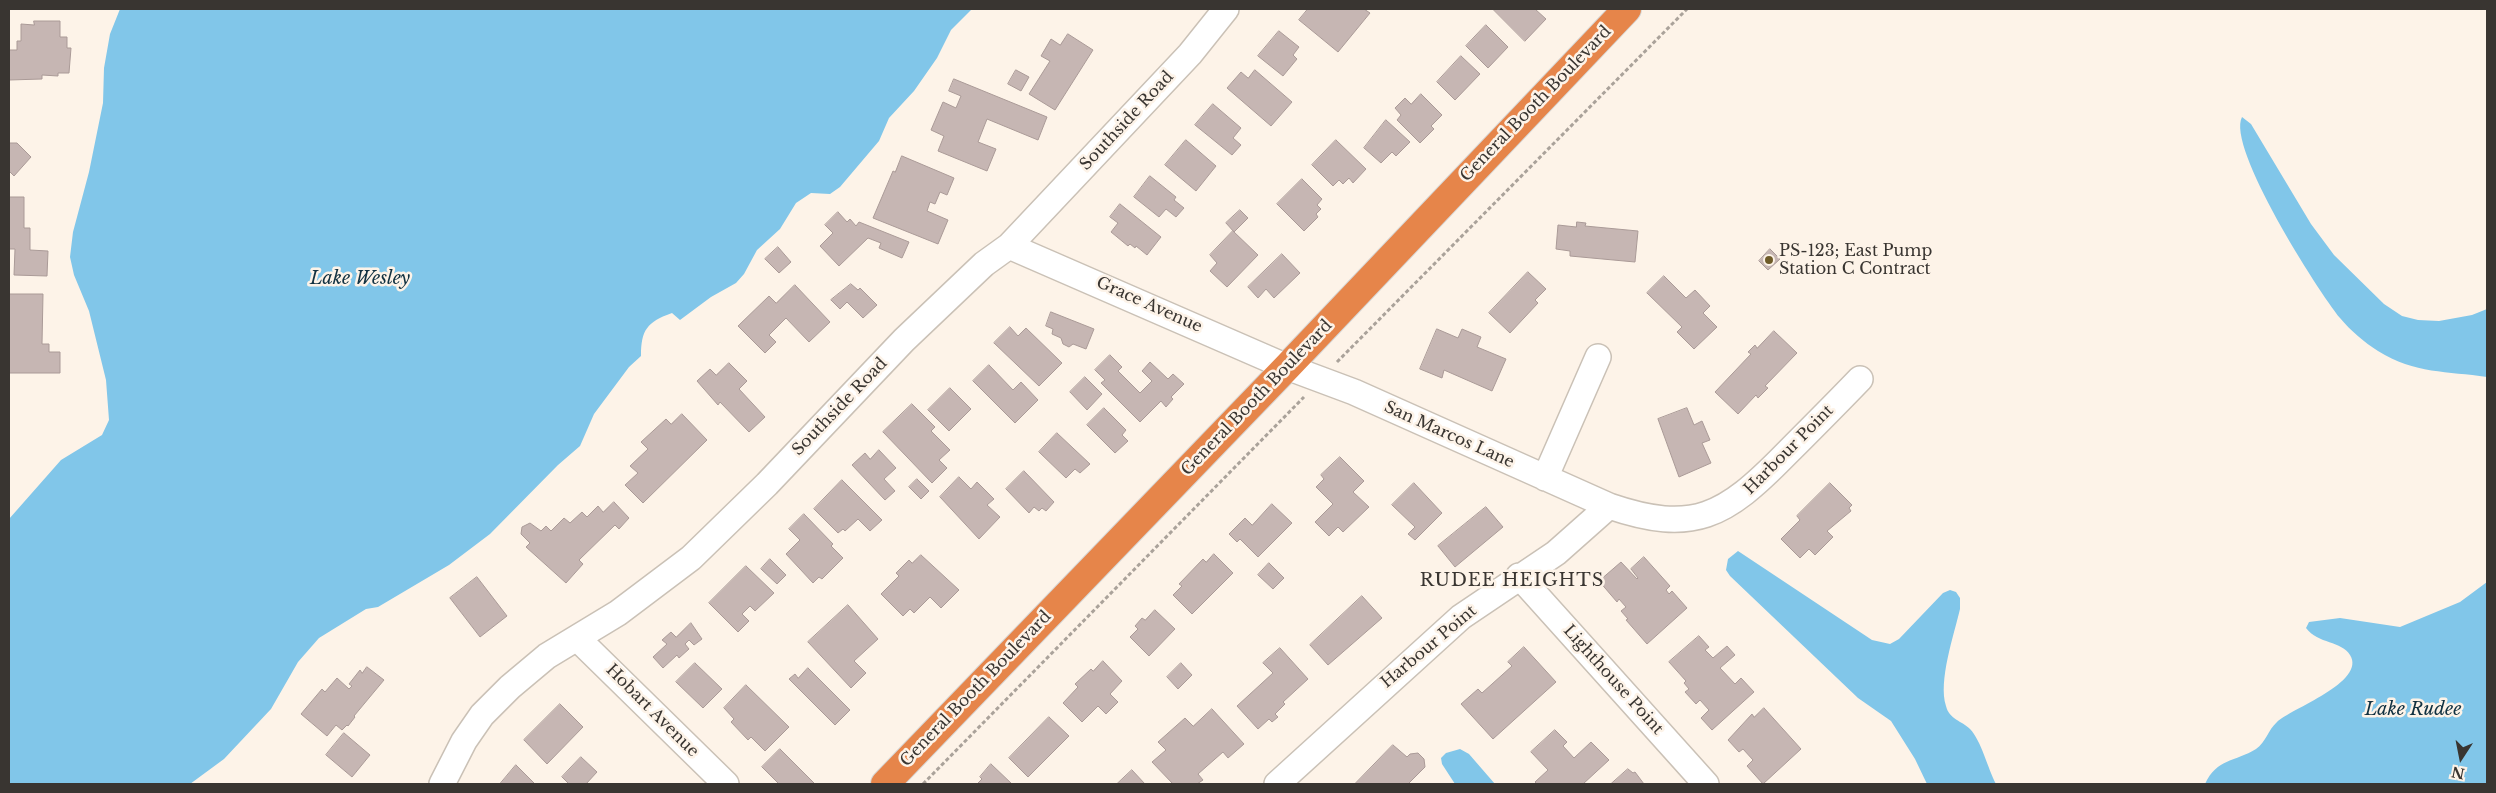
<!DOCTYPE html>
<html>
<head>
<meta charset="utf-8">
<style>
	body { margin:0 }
	#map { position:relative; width:2496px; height:793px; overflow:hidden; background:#fdf3e8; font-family:"Libre Baskerville",serif }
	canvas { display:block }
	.frame { position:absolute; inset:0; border:10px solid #393531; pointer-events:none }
	.north { position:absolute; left:2436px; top:733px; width:50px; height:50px; -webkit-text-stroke:4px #fdf3e8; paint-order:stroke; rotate:191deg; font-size:14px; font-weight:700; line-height:20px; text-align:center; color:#393531 }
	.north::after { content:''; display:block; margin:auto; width:18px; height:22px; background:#393531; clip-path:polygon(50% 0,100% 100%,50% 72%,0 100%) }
</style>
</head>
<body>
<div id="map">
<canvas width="2496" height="793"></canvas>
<div class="frame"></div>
<div class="north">N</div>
</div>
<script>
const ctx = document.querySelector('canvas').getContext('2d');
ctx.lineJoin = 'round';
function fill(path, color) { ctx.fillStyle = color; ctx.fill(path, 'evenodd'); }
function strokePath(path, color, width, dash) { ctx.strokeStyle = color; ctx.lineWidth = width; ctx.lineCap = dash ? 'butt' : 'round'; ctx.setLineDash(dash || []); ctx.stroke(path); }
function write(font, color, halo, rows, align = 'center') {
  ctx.font = font + ' "Libre Baskerville",serif'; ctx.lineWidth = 5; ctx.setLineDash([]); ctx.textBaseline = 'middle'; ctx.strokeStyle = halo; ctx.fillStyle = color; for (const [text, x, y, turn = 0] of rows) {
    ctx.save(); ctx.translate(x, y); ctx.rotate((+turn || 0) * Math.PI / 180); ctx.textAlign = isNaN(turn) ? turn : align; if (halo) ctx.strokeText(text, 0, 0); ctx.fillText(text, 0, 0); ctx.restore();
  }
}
fill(new Path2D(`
	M120 9H972L951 30 937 58 914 91 889 118 879 141 840 187 830 194 811 193 796 203 780 229 757 250 744 274 736 283 711 297 680 320 672 313C647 322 641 330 641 356L629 367 594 414 580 446 558 465 490 534 449 565 378 607 366 609 319 638 298 662 271 709 224 759 190 784H9V519L61 460 102 435 109 420 106 380 89 311 74 275 70 257 73 232 89 172 103 103 104 68 110 34Z
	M2242 117 2251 124 2311 224 2334 255 2384 304 2402 316 2418 320 2439 321 2472 315 2487 309V377C2447 371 2415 374 2378 351 2364 342 2351 331 2340 318 2318 291 2226 147 2242 117Z
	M1738 551 1872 640 1890 644 1899 639 1943 593 1950 590 1956 592 1960 598V609C1954 635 1938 681 1946 706 1949 719 1962 721 1970 729 1981 740 1988 769 1996 784H1927L1915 759 1891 721 1858 698 1730 576 1726 570 1728 559Z
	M2487 582V784H2205C2217 758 2235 762 2256 749 2266 742 2268 730 2277 722 2290 709 2367 682 2350 655 2342 641 2318 644 2306 628L2309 622 2340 618 2400 627 2460 602Z
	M1460 749 1469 754 1495 784H1455L1442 764 1441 758 1446 753Z`), '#81c6e9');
const building = new Path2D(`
	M1308 9H1364L1370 13 1338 52 1299 20Z
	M1493 9H1535L1546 19 1525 41Z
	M34 21H60V37H67V48H71L69 73H58V76L42 75V79L9 80V50H17V41H21V24L34 25Z
	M1486 25 1508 47 1488 68 1466 46Z
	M1279 31 1299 47 1293 55 1297 59 1283 76 1258 56Z
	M1068 34 1093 50 1055 110 1029 94 1050 61 1041 56 1051 39 1060 45Z
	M1461 56 1480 74 1455 100 1437 82Z
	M1016 70 1029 77 1021 91 1008 84Z
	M1255 70 1292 102 1271 126 1227 88 1241 72 1248 78Z
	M954 79 1047 117 1038 140 987 119 978 142 996 149 987 171 938 151 944 136 931 130 943 102 956 108 961 96 949 91Z
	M1421 94 1442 115 1431 126 1434 129 1420 143 1397 120 1401 115 1395 108 1405 98 1411 104Z
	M1213 104 1241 128 1233 138 1241 145 1232 155 1195 125Z
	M1386 120 1410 142 1396 156 1392 152 1381 163 1364 148Z
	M1186 140 1216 166 1196 191 1165 165Z
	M1336 140 1366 169 1353 183 1349 178 1343 184 1339 180 1333 186 1312 165Z
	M9 143H17L31 157 14 176 9 171Z
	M902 156 954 178 947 195 940 192 935 204 930 202 927 211 948 220 938 244 873 218 893 171 895 172Z
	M1150 176 1176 197 1174 200 1184 208 1176 217 1166 209 1159 217 1134 197Z
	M1302 179 1322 199 1317 205 1321 209 1316 214 1318 217 1304 231 1277 204Z
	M9 197H24V228H30V250L48 251 47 276 14 275 15 249H9Z
	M1120 204 1161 237 1147 255 1136 246 1135 248 1130 244 1128 246 1111 232 1118 223 1110 217Z
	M1240 210 1248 218 1234 232 1226 223Z
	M838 212 847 222 850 219 856 226 859 222 909 242 902 258 879 248 881 243 868 238 839 266 820 246 833 233 825 225Z
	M1577 222 1586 223 1585 226 1638 231 1635 262 1570 256V251L1556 249 1558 225 1576 227Z
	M1233 231 1258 255 1227 287 1210 271 1217 263 1210 255Z
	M778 247 791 262 779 273 765 259Z
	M1770 249 1780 259 1768 270 1759 261Z
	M1282 254 1300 273 1274 298 1266 289 1258 298 1248 287Z
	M1528 272 1546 289 1535 300 1538 303 1510 333 1489 313Z
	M1664 276 1686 298 1695 290 1710 306 1703 313 1717 327 1694 349 1677 332 1682 327 1647 293Z
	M851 284 858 290 860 288 877 305 863 318 847 302 840 309 831 300Z
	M795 285 830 322 809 342 786 318 769 335 776 342 765 353 738 326 769 296 776 303Z
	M9 294H43L42 344H49V352H60V373H9Z
	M1051 312 1094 329 1086 349 1073 344 1069 347 1063 344 1061 338 1052 334 1053 329 1046 326Z
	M1010 327 1018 336 1026 328 1062 363 1039 386 994 343Z
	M1437 329 1458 338 1462 329 1481 337 1477 347 1506 359 1492 391 1444 370 1442 378 1420 369Z
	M1774 331 1797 353 1765 386 1768 388 1758 398 1756 395 1738 414 1715 392 1751 354 1748 352 1755 345 1757 348Z
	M1110 355 1122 367 1118 371 1140 393 1152 381 1142 371 1150 362 1168 379 1173 374 1184 384 1171 397 1173 399 1166 407 1161 401 1140 422 1101 383 1105 380 1095 370Z
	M729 363 747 381 739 389 765 417 749 432 720 402 718 405 697 381 710 369 716 375Z
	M989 365 1013 390 1021 382 1038 400 1015 423 973 381Z
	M1085 377 1102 394 1087 410 1070 392Z
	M950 388 971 409 949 431 928 410Z
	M912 404 935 427 931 431 950 450 939 460 947 468 932 483 883 432Z
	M1104 408 1126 430 1122 435 1128 441 1115 453 1087 425Z
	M1687 408 1694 425 1702 421 1710 440 1702 443 1711 463 1679 477 1658 419Z
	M682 414 707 440 643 503 625 485 638 473 630 466 648 449 641 442 666 419 671 424Z
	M1057 433 1090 464 1080 473 1075 469 1066 478 1039 452Z
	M879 450 896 468 884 479 895 491 885 500 852 465 865 453 870 459Z
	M1340 457 1364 481 1353 492 1369 507 1343 532 1338 527 1329 536 1315 522 1333 504 1316 487 1324 479 1321 475Z
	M1024 471 1054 502 1046 511 1042 508 1039 511 1034 507 1029 513 1006 489Z
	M959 477 971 489 977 482 994 499 987 505 1000 517 979 539 940 497Z
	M917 479 929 491 921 499 909 487Z
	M842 480 882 520 870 531 858 519 845 531 843 529 838 533 814 509Z
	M1414 483 1442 513 1415 540 1408 534 1415 527 1392 505Z
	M1830 483 1852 505 1849 508 1851 511 1827 531 1833 537 1815 555 1809 549 1800 558 1781 539 1800 520 1797 516Z
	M614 502 629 518 619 529 615 525 579 560 583 564 566 583 526 547 530 543 521 534 522 527 530 523 541 531 546 526 551 531 564 518 570 523 582 512 587 517 598 506 603 512Z
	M1272 504 1292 523 1258 557 1240 539 1237 542 1229 534 1245 518 1252 525Z
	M1486 507 1503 527 1455 567 1438 546Z
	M804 514 833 544 831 546 843 558 822 579 819 577 813 583 786 554 800 540 789 529Z
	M1214 554 1233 573 1192 614 1173 595 1182 586 1179 584 1203 559 1206 562Z
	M921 555 959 590 941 608 930 597 914 613 910 609 903 616 881 594 899 576 896 573 909 560 912 563Z
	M1644 557 1670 586 1666 590 1669 594 1672 591 1687 608 1647 644 1626 620 1628 619 1621 611 1626 607 1619 599 1617 602 1599 581 1621 562 1637 579 1638 578 1631 569Z
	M770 559 786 575 777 584 761 569Z
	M1269 563 1284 578 1273 589 1258 575Z
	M746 566 774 593 755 611 750 606 742 614 749 621 738 632 709 603Z
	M477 577 507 616 480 637 450 598Z
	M1362 596 1382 618 1328 665 1310 645Z
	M848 605 878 639 854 661 866 673 851 688 808 642Z
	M1155 610 1175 629 1149 656 1130 637 1138 629 1135 626 1142 618 1145 620Z
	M691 623 702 639 694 645 689 640 685 644 689 649 679 658 677 655 663 668 653 657 667 644 662 640 671 632 676 637Z
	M1699 636 1709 647 1705 650 1713 658 1727 646 1735 655 1720 668 1735 684 1741 678 1754 692 1712 730 1701 718 1709 710 1700 700 1696 704 1685 692 1689 689 1684 683 1686 681 1669 662Z
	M1524 647 1556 682 1493 739 1461 704 1478 689 1482 693 1512 666 1508 662Z
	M1280 648 1308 679 1283 702 1285 704 1275 714 1278 717 1272 722 1269 719 1258 729 1237 706 1273 673 1263 663Z
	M1103 661 1122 681 1110 694 1118 702 1106 714 1098 706 1082 722 1063 703 1078 687 1075 684 1091 669 1093 671Z
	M695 663 722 689 703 708 676 682Z
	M1181 663 1192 675 1178 689 1167 677Z
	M367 667 384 680 354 716 355 717 348 726 347 725 342 730 336 725 327 736 301 714 322 689 325 692 337 678 349 689 352 686 349 684 360 670 362 673Z
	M808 668 850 710 835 725 789 679 795 674 798 678Z
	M746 685 789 727 765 751 751 737 748 740 731 722 734 719 724 708Z
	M560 704 583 727 547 764 524 740Z
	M1764 708 1801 749 1763 784 1747 766 1753 760 1743 749 1739 752 1728 740 1752 714 1754 717Z
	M1212 709 1244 744 1228 758 1223 752 1198 774 1203 780 1197 784H1173L1152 762 1166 750 1158 742 1185 718 1193 726Z
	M1049 717 1069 736 1028 777 1009 758Z
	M1555 730 1567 742 1563 746 1574 758 1591 742 1609 760 1583 784H1537L1535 782 1548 770 1531 752Z
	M344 733 370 755 352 777 326 755Z
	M1393 745 1407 757 1410 754 1418 753 1424 759 1425 767 1408 784H1355Z
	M780 749 815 784H779L762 767Z
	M581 757 597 772 586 784H569L562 777Z
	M991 764 1012 784H977L982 779 980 777Z
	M516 765 535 784H500Z
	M1628 769 1633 773 1635 772 1644 784H1611Z
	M1132 770 1145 784H1117Z`);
fill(building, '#c6b6b3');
strokePath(building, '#aa9a97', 1);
const minor = new Path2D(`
	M1009 246 1287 367 1354 392 1609 506
	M1545 478 1598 357
	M1519 576 1706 784
	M578 639 726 784
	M442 784 464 741 482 715 510 687 547 656 618 613 691 558 767 484 904 340 984 264 1009 246 1190 54 1226 9
	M1277 784 1461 617 1556 553 1609 506C1694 535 1725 516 1785 455 1810 430 1835 405 1860 379`);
const highway = new Path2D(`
	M885 784 1287 367 1627 9`);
strokePath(minor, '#cac1b6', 28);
strokePath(highway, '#d7d7d6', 30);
strokePath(new Path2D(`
	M1337 362 1687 9
	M923 784 1304 397`), '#aaa29a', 3, [4, 2.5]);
strokePath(minor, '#fff', 25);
strokePath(highway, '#e6854a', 28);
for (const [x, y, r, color] of [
	[1769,260,5,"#6e5b29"]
]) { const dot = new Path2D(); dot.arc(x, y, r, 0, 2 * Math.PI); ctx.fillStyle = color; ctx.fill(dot); strokePath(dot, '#fdf3e8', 2); }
write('16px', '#393531', '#fdf3e8', [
	["General Booth Boulevard",1536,104,-46],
	["Southside Road",1127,121,-47],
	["Grace Avenue",1149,305,24],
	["General Booth Boulevard",1257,398,-46],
	["Southside Road",840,407,-46],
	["San Marcos Lane",1449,435,24],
	["Harbour Point",1789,450,-45],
	["Harbour Point",1429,647,-40],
	["Lighthouse Point",1613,680,48],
	["General Booth Boulevard",976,689,-46],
	["Hobart Avenue",652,711,45]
]);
write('16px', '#393531', '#fdf3e8', [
	["PS-123; East Pump",1779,251],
	["Station C Contract",1779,269]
], 'left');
write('italic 18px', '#113141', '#fdf3e8', [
	["Lake Wesley",360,279],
	["Lake Rudee",2413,710]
]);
ctx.letterSpacing = '1px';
write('18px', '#393531', '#fdf3e8', [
	["RUDEE HEIGHTS",1512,581]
]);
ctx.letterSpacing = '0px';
</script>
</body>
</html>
